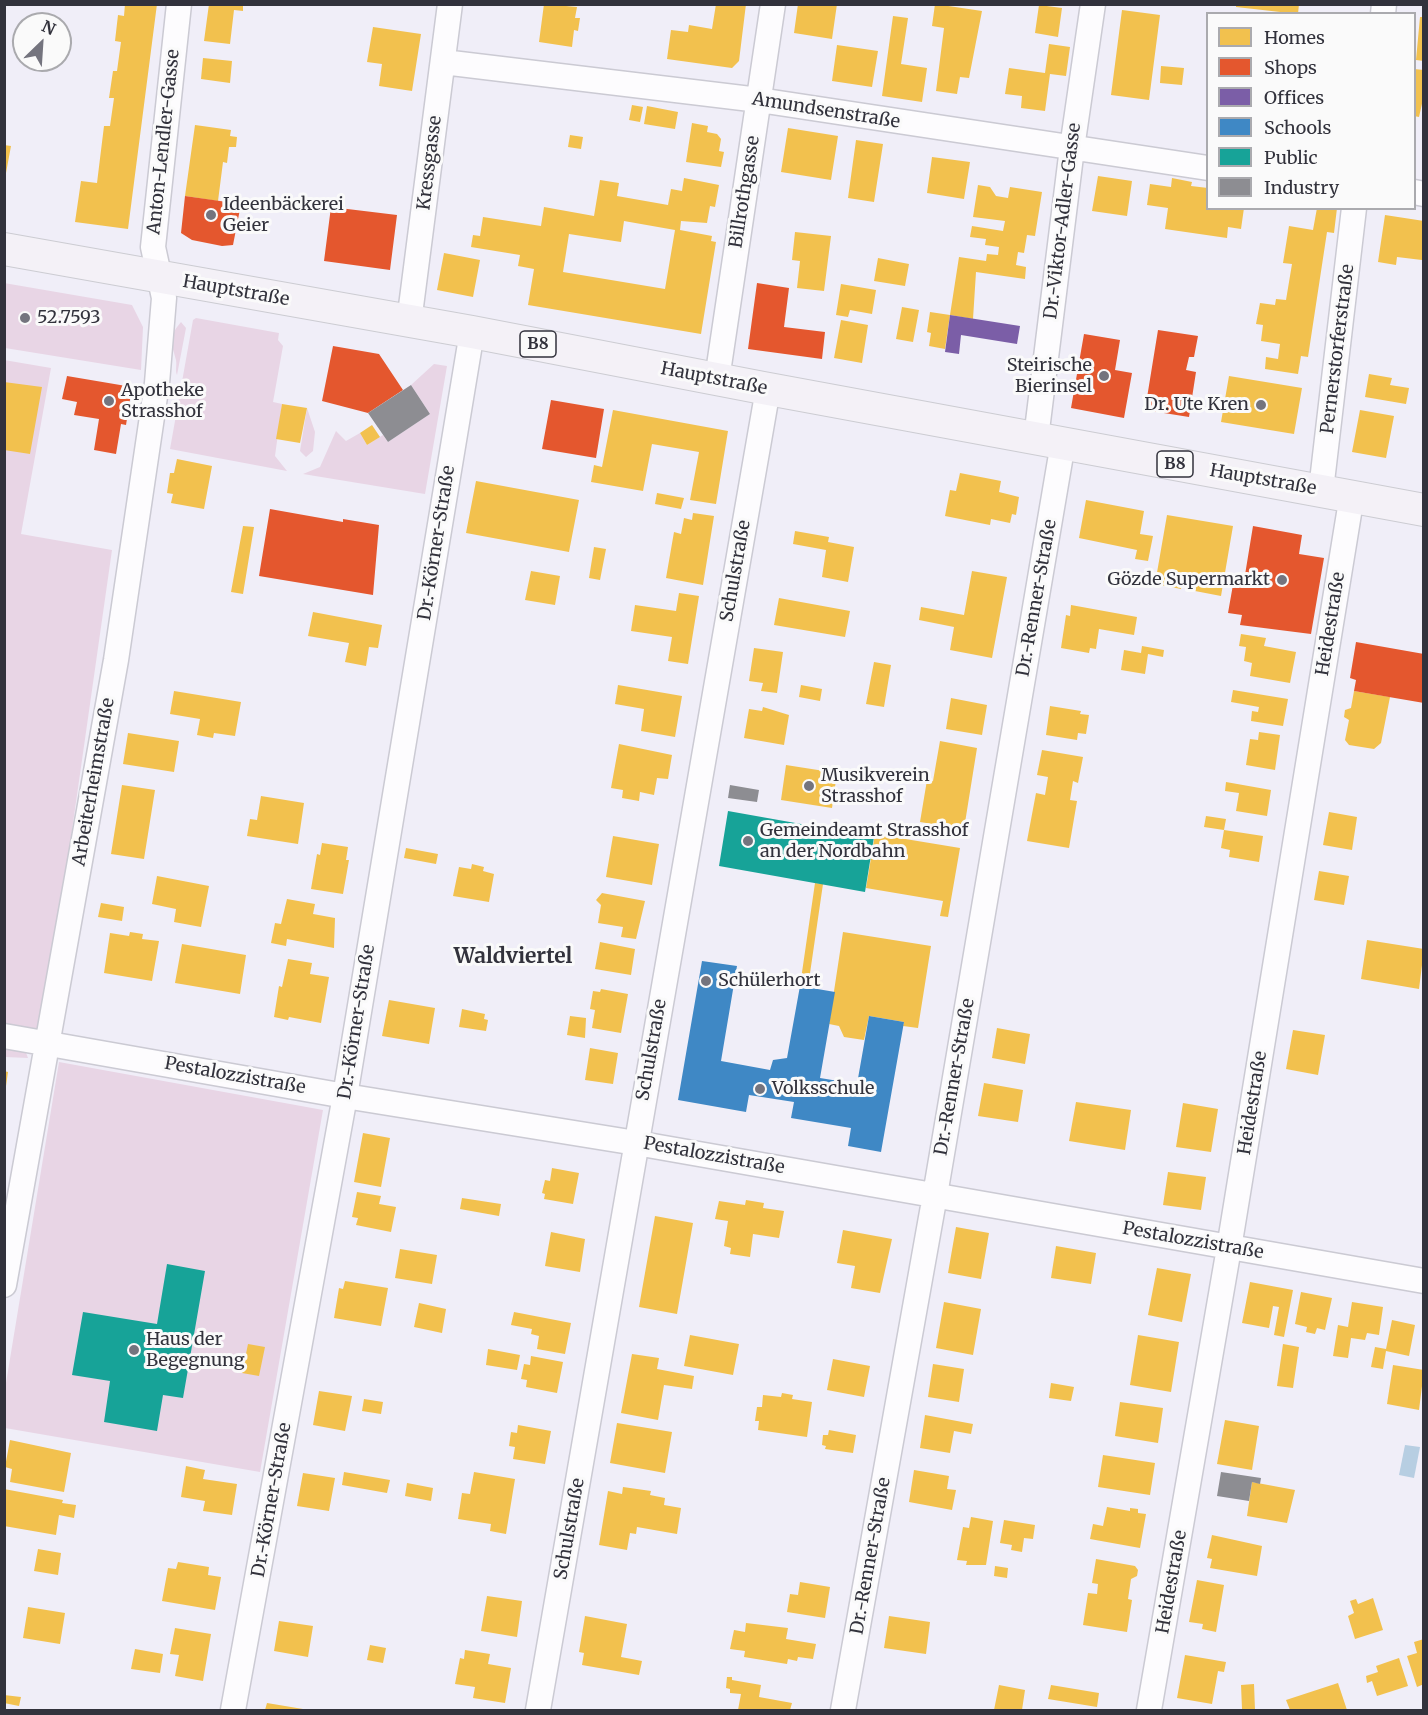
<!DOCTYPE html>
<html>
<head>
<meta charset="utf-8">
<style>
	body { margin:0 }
	#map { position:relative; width:1428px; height:1715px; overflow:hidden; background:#f0eef8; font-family:Merriweather,serif }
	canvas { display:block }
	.frame { position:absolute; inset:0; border:6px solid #32323c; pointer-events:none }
	.legend { position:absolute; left:1206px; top:12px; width:210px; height:198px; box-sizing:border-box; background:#fafafa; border:2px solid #aaaaae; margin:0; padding:8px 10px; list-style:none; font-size:18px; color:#32323c }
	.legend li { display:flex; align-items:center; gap:12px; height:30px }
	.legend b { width:30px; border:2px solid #aaaaae }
	.north { position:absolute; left:12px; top:12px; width:60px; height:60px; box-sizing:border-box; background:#fafafa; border:2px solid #aaaaae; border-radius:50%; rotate:25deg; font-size:16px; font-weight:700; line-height:24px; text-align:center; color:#32323c }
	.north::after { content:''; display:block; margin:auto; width:21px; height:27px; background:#74747e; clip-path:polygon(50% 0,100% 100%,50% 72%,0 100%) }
</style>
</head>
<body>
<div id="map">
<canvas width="1428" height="1715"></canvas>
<div class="frame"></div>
<ul class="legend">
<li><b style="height:16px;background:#f2c14e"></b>Homes</li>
<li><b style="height:16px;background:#e4572e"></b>Shops</li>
<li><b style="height:16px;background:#7b5ea7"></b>Offices</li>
<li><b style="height:16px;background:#3f88c5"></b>Schools</li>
<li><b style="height:16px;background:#17a398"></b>Public</li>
<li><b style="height:16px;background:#8d8d92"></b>Industry</li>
</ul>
<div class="north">N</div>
</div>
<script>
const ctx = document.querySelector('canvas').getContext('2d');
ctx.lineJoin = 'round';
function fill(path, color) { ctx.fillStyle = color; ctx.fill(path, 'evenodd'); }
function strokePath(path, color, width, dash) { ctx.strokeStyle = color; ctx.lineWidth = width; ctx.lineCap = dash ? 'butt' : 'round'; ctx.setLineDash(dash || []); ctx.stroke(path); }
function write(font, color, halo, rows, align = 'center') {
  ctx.font = font + ' Merriweather,serif'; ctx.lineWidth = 6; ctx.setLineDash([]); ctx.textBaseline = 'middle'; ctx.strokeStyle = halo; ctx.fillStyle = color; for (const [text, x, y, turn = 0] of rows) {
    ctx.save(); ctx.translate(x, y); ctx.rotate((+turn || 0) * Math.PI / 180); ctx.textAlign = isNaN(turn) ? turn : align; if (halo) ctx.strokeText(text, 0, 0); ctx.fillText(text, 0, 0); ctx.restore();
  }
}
fill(new Path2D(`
	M4 283 132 305 143 327 141 370 5 348Z
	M196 318 279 333 278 340 283 346 273 402 282 404 275 456 287 471 170 449 193 320Z
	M181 322 186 328 177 375C175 370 177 366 176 360 172 342 166 340 181 322Z
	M4 360 51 368 21 534 112 550 43 1033 5 1027Z
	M434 364 447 366 425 494 303 474 320 467 336 431 346 441 360 433 367 445 383 435 388 442 430 414 411 385Z
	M307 408 315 432 313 451 306 457 300 451Z
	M4 1044 25 1050 28 1058 5 1057Z
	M59 1062 323 1110 260 1472 5 1428V1389Z`), '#e8d5e5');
fill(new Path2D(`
	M1405 1445 1420 1447 1414 1478 1399 1475Z`), '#b7cee2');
fill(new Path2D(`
	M125 4H157L128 229 75 222 81 181 97 183 104 126H110L114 98H109L113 71H117L121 42 115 41 118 15 124 16Z
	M209 4H243V11L234 10 230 44 204 41Z
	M544 4 577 7 575 18H580L578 31 574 30 572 47 539 42Z
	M716 4H746L739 61 732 68 667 59 671 30 688 32 689 25 712 29Z
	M798 4H837L832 39 794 33Z
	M935 4 982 11 969 78 960 77 957 94 936 91 944 28 932 26Z
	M1236 4H1299L1298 14 1236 7Z
	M1039 5 1062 8 1058 37 1035 33Z
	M1122 10 1160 15 1149 100 1111 95Z
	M893 16 908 18 901 64 927 68 922 102 882 96Z
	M1420 17H1424V61L1416 60Z
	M373 27 421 34 412 91 379 86 382 64 367 62Z
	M1049 44 1070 47 1066 76 1050 74 1045 111 1021 108 1022 96 1005 94 1009 68 1045 73Z
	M837 45 878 51 872 87 832 81Z
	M203 58 232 61 230 83 201 79Z
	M1161 66 1184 68 1182 85 1160 83Z
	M1414 69 1424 70V95L1419 117 1414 116Z
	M632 105 643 107 640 122 629 120Z
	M647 106 678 112 675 129 644 124Z
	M692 123 708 126 707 132 717 134 721 139 719 151 724 152 721 167 686 162Z
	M195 125 231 130 230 136 237 137 236 147H229L227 163 223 162 218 201 185 196Z
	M788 128 838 136 831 180 781 172Z
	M570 135 583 137 581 149 568 147Z
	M856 140 883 144 874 202 848 198Z
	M4 145 11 146 6 173H4Z
	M932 157 970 162 964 199 927 193Z
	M1098 176 1132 181 1127 216 1092 211Z
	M684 178 719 185 715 207 710 206 707 223 681 221 680 230 712 236 711 241 716 242 701 334 528 305 534 269 518 266 520 255 471 247 473 235 480 236 483 217 541 226 544 207 594 216 600 180 619 183 617 196 668 205 671 189 682 191ZM624 221 675 230 665 289 563 272 569 234 621 242Z
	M1172 178 1192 182 1191 186 1208 188V208H1244L1241 229 1228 227 1227 238 1165 229 1168 208 1147 205 1150 184 1171 187Z
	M978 185 990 187 996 196 1008 198 1010 187 1042 192 1035 236 1027 235 1024 253 1018 252 1016 265 1026 267 1025 279 976 272 973 319 950 315 945 349 929 346 931 333 927 332 930 312 950 315 959 257 986 261 987 254 998 255 999 247 985 245 986 239 970 237 972 226 1003 231 1005 221 973 217Z
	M1317 208H1337L1334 233 1327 232 1308 357 1301 356 1298 374 1265 369 1266 357 1278 359 1280 344 1261 341 1263 325 1256 324 1260 303 1275 305 1276 299 1286 300 1292 264 1283 263 1289 226 1313 230Z
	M1385 215 1424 221V263L1422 260 1397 257 1396 265 1378 262Z
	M795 232 831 236 824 291 797 288 800 261 792 260Z
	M444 253 480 260 473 297 437 290Z
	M878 258 909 264 905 286 874 281Z
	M841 284 876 290 872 314 850 310 848 317 836 315Z
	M902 307 919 310 913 342 896 339Z
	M841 320 868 325 862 363 834 358Z
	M1369 374 1392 378 1390 385 1409 388 1406 404 1365 397Z
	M1229 376 1302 388 1294 434 1221 422Z
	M4 382 42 387 30 454 4 450Z
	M282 404 307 408 300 443 276 439Z
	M613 410 728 431 716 504 690 500 699 452 652 444 643 491 591 482 594 465 602 467Z
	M1360 410 1394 416 1386 458 1352 452Z
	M372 425 380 437 367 445 360 433Z
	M177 459 212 466 204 509 171 503 173 494 167 493 170 473H174Z
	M960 473 1001 481 999 492 1019 497 1016 515 1012 514 1010 523 991 519 990 525 945 516 950 490 956 491Z
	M476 481 579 500 569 552 466 533Z
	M657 493 684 498 681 509 655 504Z
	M1086 500 1144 511 1140 534 1153 536 1148 561 1135 559 1137 550 1079 538Z
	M693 513 714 516 703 585 666 578 674 532 681 534 684 518 692 520Z
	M1167 515 1233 526 1221 596 1195 591 1197 579 1183 576 1181 589 1155 584Z
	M243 526 254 527 243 594 231 592Z
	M795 531 829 537 828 542 854 547 848 582 822 577 826 550 793 544Z
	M594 547 606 549 600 580 589 578Z
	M531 571 560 576 555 605 525 600Z
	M972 571 1007 577 992 658 950 650 954 627 919 620 921 607 964 615Z
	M679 593 699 596 688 664 668 661 672 637 631 631 635 605 676 611Z
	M779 598 850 611 845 637 774 625Z
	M1071 605 1137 617 1134 635 1099 629 1096 649 1090 648 1089 653 1061 648 1066 615 1070 616Z
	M313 612 382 625 378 648 369 647 366 666 345 662 349 643 308 636Z
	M1241 634 1266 638 1264 646 1296 652 1290 683 1250 676 1252 663 1244 661 1246 647 1239 646Z
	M1142 646 1164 650 1163 657 1148 654 1145 674 1121 670 1124 650 1141 653Z
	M754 648 783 652 777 693 761 691 763 683 749 681Z
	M874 662 891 665 884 707 866 704Z
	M618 685 682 696 675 737 641 731 644 709 615 704Z
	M801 685 822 689 820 701 799 697Z
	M1233 690 1288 699 1283 726 1251 721 1252 711 1258 712 1259 707 1231 702Z
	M174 691 241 702 235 736 214 733 213 738 197 735 200 719 170 714Z
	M1354 691 1390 697 1381 743 1374 749 1349 745 1345 740 1349 720 1344 717 1345 710 1351 708Z
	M951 698 987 705 982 735 946 729Z
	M1050 706 1081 711 1080 714 1089 715 1086 734 1078 733 1077 740 1046 735Z
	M763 707 789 715 784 745 744 738 749 709 762 711Z
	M1259 732 1280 735 1275 770 1246 765 1250 739 1258 740Z
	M128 733 179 741 174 772 123 764Z
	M940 741 977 748 964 829 920 822 927 780 933 781Z
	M619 744 672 755 668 779 657 778 654 795 640 792 639 801 622 798 623 790 611 788Z
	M1042 750 1083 757 1078 783 1073 781 1070 800 1077 801 1069 848 1027 841 1036 793 1045 795 1048 777 1037 775Z
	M786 765 837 773 832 808 781 800Z
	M1226 782 1271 790 1267 816 1236 811 1239 793 1225 791Z
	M122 785 155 790 144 859 111 854Z
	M261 796 304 803 298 844 247 836 250 819 257 820Z
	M1329 812 1357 817 1352 850 1323 845Z
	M1206 816 1226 819 1224 830 1204 827Z
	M1224 830 1263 836 1259 862 1229 857 1230 850 1221 848Z
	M875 834 960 848 948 917 940 916 943 901 866 888Z
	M613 836 659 844 652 885 606 877Z
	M322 843 348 847 346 860H349L343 894 311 889 317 854 320 855Z
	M406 848 438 854 436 864 404 858Z
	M472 864 484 867 483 871 494 874 489 902 453 896 459 867 471 869Z
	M1319 871 1349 876 1344 905 1314 900Z
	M157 876 209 886 201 927 174 922 176 909 152 904Z
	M815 883 823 884 808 987 800 986Z
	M602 893 645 901 636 939 621 937 623 927 598 923 601 905 596 900Z
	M287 899 315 904 313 914 335 918 334 948 287 939 286 946 271 943 275 923 281 924Z
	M101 903 124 907 122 921 98 917Z
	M130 932 143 934 142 939 159 941 152 981 104 973 110 933 129 936Z
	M843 932 931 946 918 1028 903 1026 904 1022 869 1016 864 1040 844 1037 839 1026 829 1024Z
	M1367 940 1424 949 1419 989 1361 979Z
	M600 942 635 949 631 975 595 969Z
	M182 944 246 955 240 994 175 983Z
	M288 959 312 963 310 974 329 977 321 1023 289 1017 288 1020 274 1017 279 986 282 987Z
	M601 989 628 994 621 1033 592 1028 595 1010 590 1009 593 991 600 992Z
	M389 1000 435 1008 429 1044 382 1036Z
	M462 1009 485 1014 484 1019 488 1020 486 1031 459 1027Z
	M570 1016 586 1018 585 1038 567 1035Z
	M997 1028 1030 1034 1025 1064 992 1058Z
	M1293 1030 1325 1035 1318 1075 1286 1069Z
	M590 1048 618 1053 613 1084 585 1080Z
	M4 1071 8 1072 6 1086H4Z
	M984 1083 1023 1090 1018 1122 978 1116Z
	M1076 1102 1131 1110 1125 1150 1069 1141Z
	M1183 1103 1218 1109 1211 1152 1176 1147Z
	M363 1133 390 1138 381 1187 354 1182Z
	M552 1168 579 1173 573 1204 544 1199 545 1194 542 1193 545 1180 550 1181Z
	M1168 1172 1206 1177 1201 1210 1163 1205Z
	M357 1192 381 1196 379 1204 396 1207 391 1232 356 1225 358 1218 352 1217Z
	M462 1198 501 1204 499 1216 460 1209Z
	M746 1200 764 1203 763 1208 784 1211 779 1238 753 1234 750 1257 730 1254 731 1248 724 1246 728 1221 715 1219 719 1201 745 1205Z
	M655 1216 693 1223 677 1314 639 1307Z
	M956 1227 989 1233 981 1279 948 1273Z
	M843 1230 892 1239 880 1293 851 1288 855 1266 837 1263Z
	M551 1232 585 1239 580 1272 545 1266Z
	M1056 1246 1096 1253 1091 1284 1051 1278Z
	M400 1249 437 1255 432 1284 395 1278Z
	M1157 1268 1191 1274 1182 1322 1148 1315Z
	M345 1281 388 1288 381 1326 334 1318 339 1288 343 1289Z
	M1250 1282 1293 1290 1284 1337 1274 1335 1279 1307 1273 1306 1269 1328 1242 1323Z
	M1301 1292 1332 1298 1325 1330 1317 1328 1315 1334 1306 1332 1307 1327 1295 1324Z
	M944 1302 981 1309 973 1355 936 1348Z
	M1352 1302 1383 1307 1379 1335 1367 1333 1365 1340 1351 1338 1348 1358 1333 1356 1338 1325 1348 1327Z
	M419 1303 446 1309 442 1333 414 1327Z
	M514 1312 571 1323 565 1354 537 1349 539 1336 531 1334 532 1329 511 1325Z
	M1392 1320 1415 1325 1409 1356 1386 1351 1383 1369 1371 1367 1375 1347 1386 1349Z
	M690 1335 739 1344 733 1375 684 1366Z
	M1138 1335 1179 1342 1171 1392 1130 1385Z
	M248 1344 265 1347 259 1376 242 1373Z
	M1283 1344 1299 1347 1293 1388 1277 1386Z
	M488 1349 520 1355 517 1370 486 1365Z
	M632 1354 659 1358 657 1369 694 1376 692 1389 664 1385 658 1420 621 1413Z
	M531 1356 563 1362 557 1393 526 1387 527 1380 521 1379 524 1364 530 1365Z
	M833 1359 870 1366 864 1397 827 1390Z
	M933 1364 964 1369 959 1402 928 1397Z
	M1393 1365 1424 1370 1419 1410 1387 1404Z
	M1051 1383 1074 1387 1071 1401 1049 1398Z
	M319 1391 352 1396 345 1431 313 1425Z
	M782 1393 793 1395 792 1399 812 1402 807 1437 758 1430 759 1421H755L757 1407H762L763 1395 781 1397Z
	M364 1399 383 1402 381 1414 362 1411Z
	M1120 1402 1163 1408 1158 1443 1115 1436Z
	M925 1415 973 1424 971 1434 954 1431 950 1453 920 1448Z
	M1225 1420 1259 1426 1252 1470 1217 1464Z
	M617 1423 672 1432 665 1473 610 1463Z
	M518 1425 551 1431 545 1464 513 1459 515 1447 509 1446 511 1432 517 1433Z
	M829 1430 856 1435 853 1453 825 1449 826 1446 822 1445 823 1435H828Z
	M10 1440 71 1453 64 1492 10 1482 12 1469 5 1467Z
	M1103 1455 1155 1463 1150 1495 1098 1487Z
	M186 1466 205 1470 203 1479 237 1484 232 1515 203 1511 205 1501 181 1497Z
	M914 1470 949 1476 947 1489 956 1490 952 1510 909 1502Z
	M344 1472 390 1480 387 1493 342 1485Z
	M474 1472 515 1479 506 1534 490 1531 491 1524 458 1519 462 1493 470 1494Z
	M303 1473 335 1478 329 1511 297 1506Z
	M1252 1482 1295 1490 1287 1523 1247 1516Z
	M407 1483 433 1488 431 1501 405 1496Z
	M623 1487 651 1491 650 1495 665 1498 664 1505 681 1508 677 1534 637 1527 636 1534 630 1533 627 1550 599 1545 608 1491 622 1494Z
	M4 1489 63 1500 62 1503 76 1505 74 1518 59 1515 56 1535 4 1526Z
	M1107 1507 1130 1511V1508L1138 1509V1513L1146 1514 1140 1548 1090 1539 1093 1524 1103 1526Z
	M971 1517 993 1521 986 1565H966L967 1561 957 1560 963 1527 969 1528Z
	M1004 1520 1035 1525 1033 1539 1024 1538 1022 1552 1011 1550 1012 1545 1000 1543Z
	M1212 1535 1262 1546 1257 1576 1210 1568 1212 1559 1207 1558Z
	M38 1549 61 1553 58 1575 34 1571Z
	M1096 1559 1135 1566 1138 1570 1137 1576 1131 1579 1128 1599 1132 1600 1127 1632 1083 1625 1088 1593 1097 1594 1098 1584 1092 1583Z
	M178 1562 209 1567 208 1575 221 1577 215 1610 162 1601 168 1568 176 1569Z
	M995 1566 1008 1568 1007 1578 994 1576Z
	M1197 1580 1224 1585 1216 1632 1202 1629 1203 1624 1189 1622Z
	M800 1582 830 1587 825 1618 787 1612 790 1594 798 1595Z
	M487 1596 522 1601 517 1637 481 1631Z
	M1373 1598 1383 1630 1355 1639 1348 1616 1354 1613 1350 1601 1356 1599 1358 1604Z
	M28 1607 65 1613 60 1644 23 1638Z
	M585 1616 627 1624 621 1657 642 1661 639 1675 582 1665 584 1653 579 1652Z
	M889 1616 930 1622 926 1654 884 1648Z
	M279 1621 313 1626 308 1657 274 1651Z
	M746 1623 788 1628 786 1639 816 1644 813 1659 798 1657 797 1661 788 1659 787 1664 744 1657 745 1651 730 1649 734 1630 745 1632Z
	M175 1628 211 1634 203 1681 175 1676 179 1655 170 1654Z
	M1424 1639V1684L1417 1687 1407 1656 1417 1653 1414 1642Z
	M370 1645 386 1648 383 1663 367 1660Z
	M135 1649 163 1654 160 1673 131 1669Z
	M465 1650 490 1654 488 1664 511 1668 505 1703 473 1698 475 1687 455 1684 460 1658 464 1659Z
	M1185 1655 1226 1662 1224 1672 1218 1671 1212 1704 1177 1698Z
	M1399 1658 1408 1686 1377 1696 1372 1681 1367 1683 1366 1676 1378 1672 1376 1666Z
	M727 1677H732V1680L761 1685 759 1697 792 1703 790 1710H738L741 1694 730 1693V1689L726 1688Z
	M1338 1683 1347 1710H1290L1286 1700Z
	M1254 1684 1255 1710H1245L1242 1709 1241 1685Z
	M999 1685 1025 1690 1022 1710H994Z
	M1051 1685 1099 1693 1097 1707 1048 1699Z
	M4 1695 21 1697 19 1706 4 1703Z
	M267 1703 303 1709 302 1710H265Z`), '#f2c14e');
fill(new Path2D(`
	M185 196 241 204 233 245 222 246 192 240 181 233Z
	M331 207 397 215 390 270 324 261Z
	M757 283 789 288 784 327 825 332 822 359 748 349Z
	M1158 330 1198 336 1194 357H1189L1186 370 1196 372 1189 417 1145 410Z
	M1084 334 1120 340 1115 370 1132 373 1124 418 1071 408Z
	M333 346 379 354 403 390 368 413 322 401Z
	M67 376 132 387 126 425 121 424 116 454 94 450 99 419 74 415 77 402 62 399Z
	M551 400 604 409 596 458 542 449Z
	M270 509 343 522V519L379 525 373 595 259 576Z
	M1253 526 1302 535 1299 554 1324 558 1311 634 1240 625 1242 615 1228 613 1234 579 1244 581Z
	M1356 642 1424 654V703L1354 691 1356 680 1350 678Z`), '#e4572e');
fill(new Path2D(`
	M950 315 1020 326 1017 344 961 335 959 354 945 352Z`), '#7b5ea7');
fill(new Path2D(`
	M702 961 737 966 721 1061 770 1070 773 1060 787 1058 800 986 835 992 820 1078 857 1084 869 1016 904 1022 881 1152 848 1146 851 1128 791 1118 794 1102 749 1095 746 1112 678 1100Z`), '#3f88c5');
fill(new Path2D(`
	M728 811 874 837 865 892 719 866Z
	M167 1264 205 1271 183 1398 163 1395 157 1431 104 1422 110 1381 72 1375 83 1312 157 1324Z`), '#17a398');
fill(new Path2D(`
	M411 385 430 414 388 442 368 413Z
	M730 785 759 790 757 802 728 798Z
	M1221 1472 1261 1478 1260 1484 1252 1482 1249 1501 1217 1496Z`), '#8d8d92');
const minor = new Path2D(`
	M1383 14 1384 4
	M443 62 759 100 1208 168
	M1414 192 1424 194
	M409 322 450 4
	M717 379 773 4
	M1036 438 1072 148 1093 4
	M1321 490 1354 208
	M4 1036 345 1096 636 1143 1424 1281
	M4 1285 116 660 157 383 164 298 153 247 179 4
	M233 1710 345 1096 472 332
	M538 1710 768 389
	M843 1710 935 1195 1063 443
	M1149 1710 1229 1248 1352 495`);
const major = new Path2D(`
	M4 249 472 332 763 388 1424 510`);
strokePath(minor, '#cbcad3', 27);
strokePath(major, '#ccccd2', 34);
strokePath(minor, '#fdfcfe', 24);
strokePath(major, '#f4f1f7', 32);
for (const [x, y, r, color] of [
	[211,215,6,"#74747e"],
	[25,318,6,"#74747e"],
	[1104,376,6,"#74747e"],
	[109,401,6,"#74747e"],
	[1261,405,6,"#74747e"],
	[1282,580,6,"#74747e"],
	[809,786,6,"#74747e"],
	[748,841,6,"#74747e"],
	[706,981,6,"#74747e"],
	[760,1089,6,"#74747e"],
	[134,1350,6,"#74747e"]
]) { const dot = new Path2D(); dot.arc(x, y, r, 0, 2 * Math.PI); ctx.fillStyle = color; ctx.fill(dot); strokePath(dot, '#fafafa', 2); }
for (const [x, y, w] of [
	[538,344,36],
	[1175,464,36]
]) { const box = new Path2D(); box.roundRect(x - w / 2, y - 13, w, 26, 4.5); ctx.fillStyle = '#fafafa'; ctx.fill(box); strokePath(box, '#32323c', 1.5); }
write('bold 16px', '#32323c', null, [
	["B8",538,344],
	["B8",1175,464]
]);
write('18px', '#32323c', '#fafafa', [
	["Amundsenstraße",826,111,9],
	["Anton-Lendler-Gasse",164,142,-84],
	["Kressgasse",430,163,-83],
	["Billrothgasse",745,192,-81],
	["Dr.-Viktor-Adler-Gasse",1063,221,-83],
	["Hauptstraße",236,291,10],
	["Pernerstorferstraße",1338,349,-83],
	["Hauptstraße",714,379,11],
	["Hauptstraße",1263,480,10],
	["Dr.-Körner-Straße",437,543,-81],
	["Schulstraße",736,571,-80],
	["Dr.-Renner-Straße",1037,598,-80],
	["Heidestraße",1331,624,-81],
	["Arbeiterheimstraße",94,782,-80],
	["Dr.-Körner-Straße",357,1022,-81],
	["Schulstraße",652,1050,-80],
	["Pestalozzistraße",235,1076,10],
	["Dr.-Renner-Straße",955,1077,-80],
	["Heidestraße",1253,1103,-81],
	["Pestalozzistraße",714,1156,10],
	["Pestalozzistraße",1193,1241,10],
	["Dr.-Körner-Straße",272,1500,-80],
	["Schulstraße",570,1529,-80],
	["Dr.-Renner-Straße",871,1556,-80],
	["Heidestraße",1172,1582,-80]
]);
write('18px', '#32323c', '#fafafa', [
	["Ideenbäckerei",223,205],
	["Geier",223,226],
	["52.7593",37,318],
	["Steirische",1092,366,"right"],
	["Bierinsel",1092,387,"right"],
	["Apotheke",121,391],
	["Strasshof",121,412],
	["Dr. Ute Kren",1249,405,"right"],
	["Gözde Supermarkt",1270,580,"right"],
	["Musikverein",821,776],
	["Strasshof",821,797],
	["Gemeindeamt Strasshof",760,831],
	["an der Nordbahn",760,852],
	["Schülerhort",718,981],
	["Volksschule",772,1089],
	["Haus der",146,1340],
	["Begegnung",146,1361]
], 'left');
write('bold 21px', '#32323c', '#fafafa', [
	["Waldviertel",513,957]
]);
</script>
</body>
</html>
